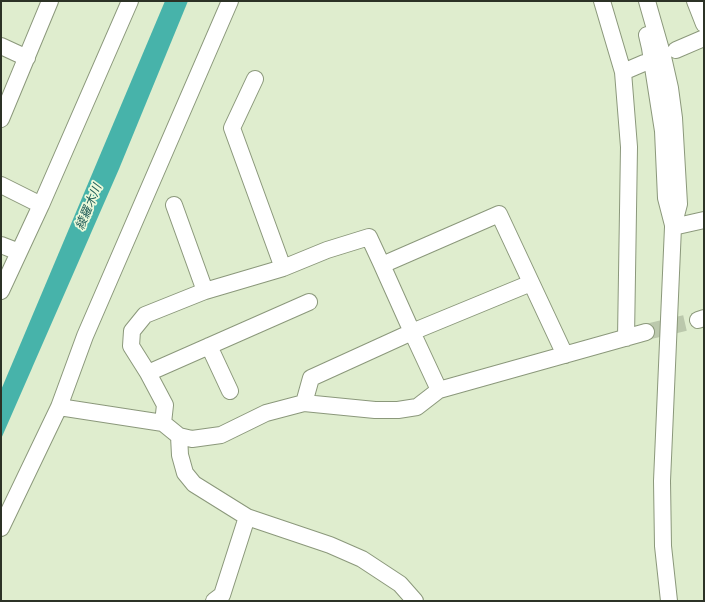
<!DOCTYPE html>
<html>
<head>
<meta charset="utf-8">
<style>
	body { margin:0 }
	#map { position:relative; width:705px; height:602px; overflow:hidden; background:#dfedce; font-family:"Open Sans",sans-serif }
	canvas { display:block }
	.frame { position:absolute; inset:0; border:2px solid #2c3226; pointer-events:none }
</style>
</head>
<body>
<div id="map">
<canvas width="705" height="602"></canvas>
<div class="frame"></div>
</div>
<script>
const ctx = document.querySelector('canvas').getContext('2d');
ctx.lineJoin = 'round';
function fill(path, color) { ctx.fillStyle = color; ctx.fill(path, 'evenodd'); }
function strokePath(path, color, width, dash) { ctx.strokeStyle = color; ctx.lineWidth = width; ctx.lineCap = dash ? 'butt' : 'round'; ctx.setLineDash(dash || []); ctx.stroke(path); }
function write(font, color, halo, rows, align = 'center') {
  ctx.font = font + ' "Open Sans","Noto Sans JP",sans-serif'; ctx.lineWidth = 3.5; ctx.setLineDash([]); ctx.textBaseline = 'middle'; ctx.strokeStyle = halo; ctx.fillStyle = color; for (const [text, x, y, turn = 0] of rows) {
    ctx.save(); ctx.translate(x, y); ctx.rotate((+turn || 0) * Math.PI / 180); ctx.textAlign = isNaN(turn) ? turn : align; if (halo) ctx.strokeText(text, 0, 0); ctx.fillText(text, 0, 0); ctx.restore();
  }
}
fill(new Path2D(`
	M165 1H188L119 169 1 439V390Z`), '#47b3aa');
strokePath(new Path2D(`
	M646 332 698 320`), '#bbc8ac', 16, [16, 8]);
const minor = new Path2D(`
	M602 1 623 72 629 147 626 338
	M647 1 663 57 670 88 674 118 679 204 673 227 662 481 663 546 669 601
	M695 1 704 24
	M647 35 650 48 663 131 666 198 673 225
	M1 46 27 58
	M676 50 704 38
	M623 72 644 63
	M255 79 232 128 283 268 327 250 369 237 382 265
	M1 119 50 1
	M1 185 41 205
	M174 205 205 291 283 268
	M673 227 704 220
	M1 245 19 252
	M531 283 412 332 382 265 499 214 565 355
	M1 291 41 205 130 1
	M205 291 145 315 132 331 131 346 148 373 309 302
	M698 320 704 318
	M209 346 230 391
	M148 373 165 405 163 423
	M304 403 311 378 412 332 439 390
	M59 407 163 423 179 436 192 439 221 435 266 413 304 403 375 410H398L417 407 439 390 646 332
	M179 436 180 455 185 473 194 484 247 517 330 545 362 559 400 584 415 601
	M1 528 59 407 85 336 230 1
	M214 601 222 595 247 517`);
strokePath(minor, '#8b987b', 18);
strokePath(minor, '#fff', 16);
write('italic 12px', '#225e59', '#ecfadb', [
	["綾羅木川",89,207,-67]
]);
</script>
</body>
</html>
